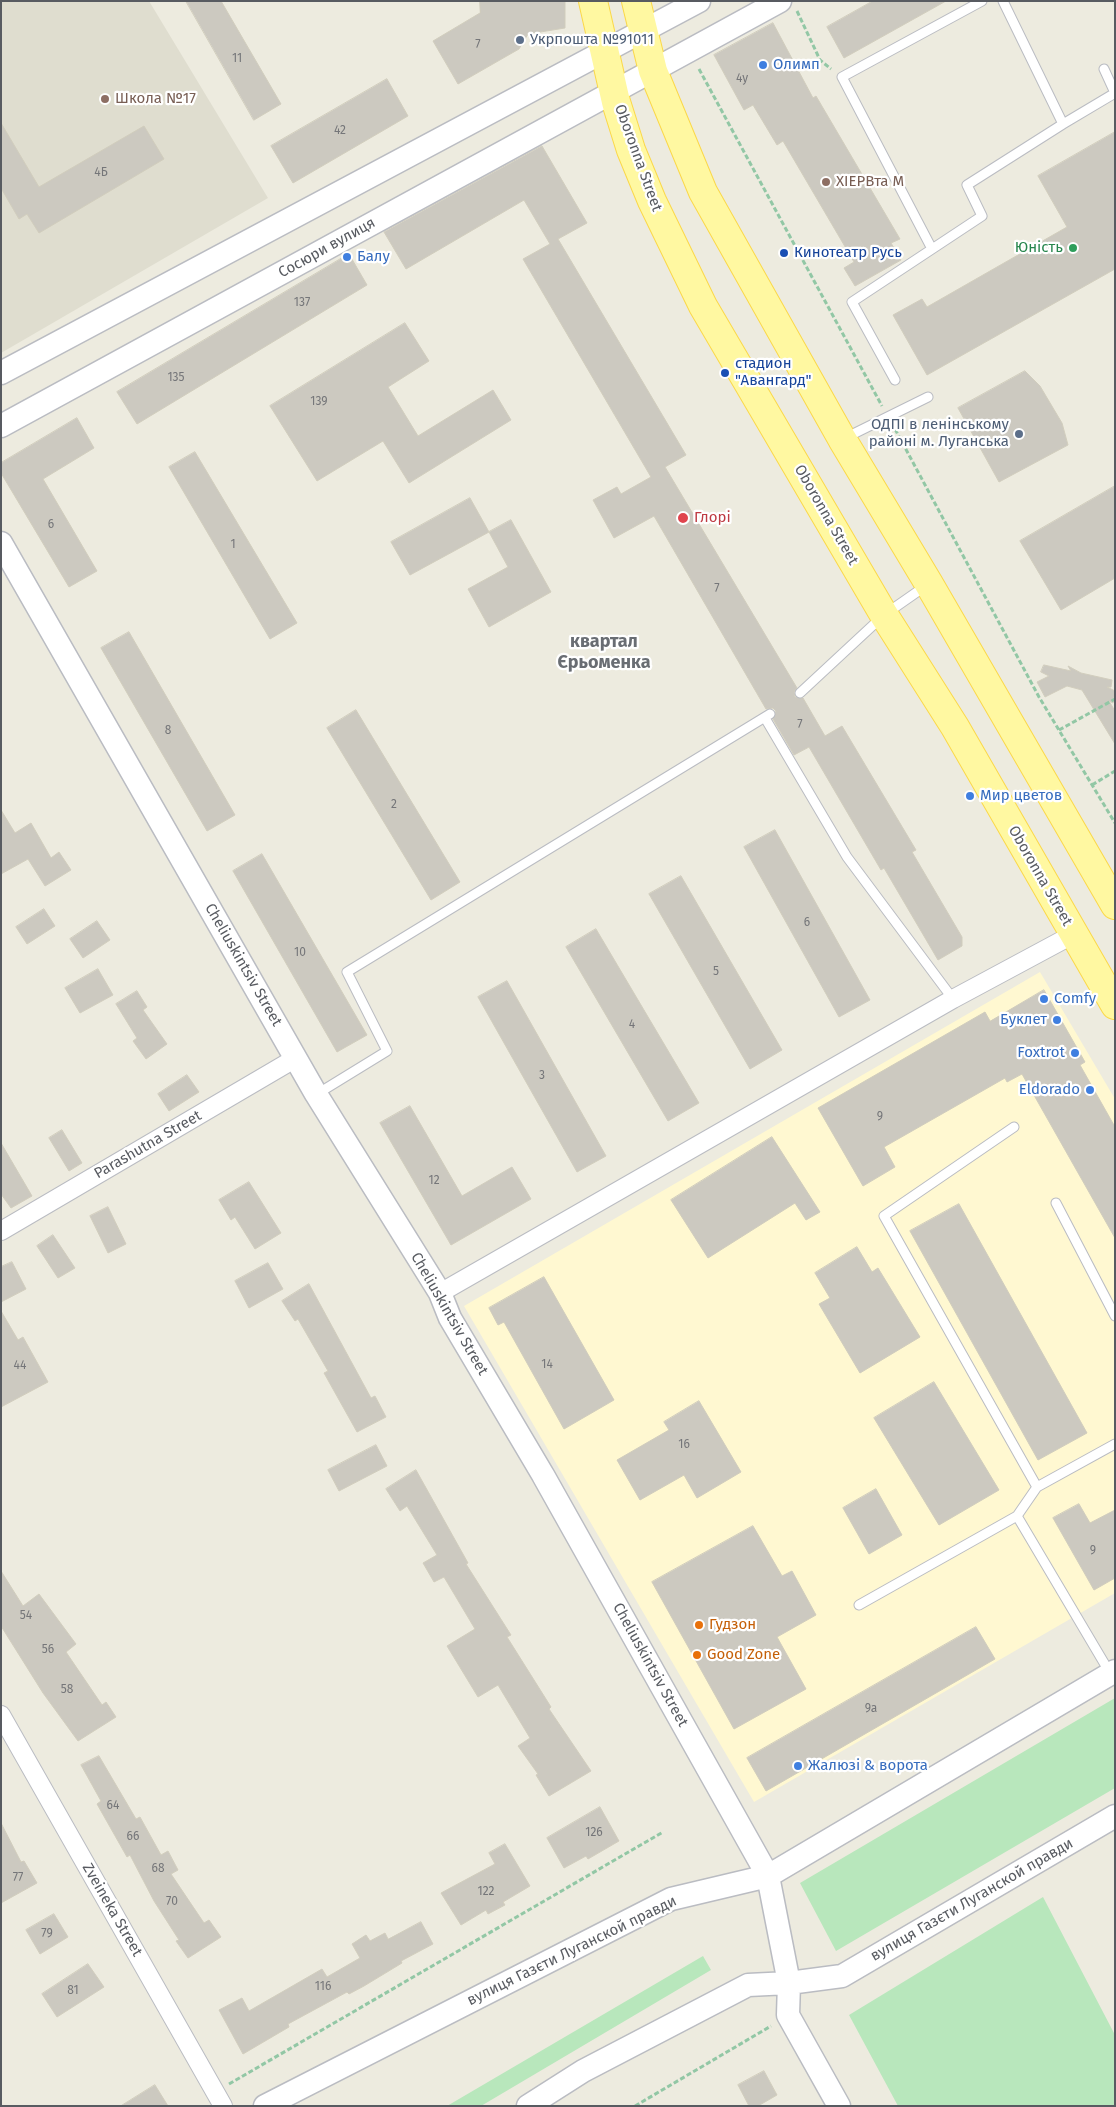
<!DOCTYPE html>
<html>
<head>
<meta charset="utf-8">
<style>
	body { margin:0 }
	#map { position:relative; width:1116px; height:2107px; overflow:hidden; background:#edebdf; font-family:"Fira Sans",sans-serif }
	canvas { display:block }
	.frame { position:absolute; inset:0; border:2px solid #585b61; pointer-events:none }
</style>
</head>
<body>
<div id="map">
<canvas width="1116" height="2107"></canvas>
<div class="frame"></div>
</div>
<script>
const ctx = document.querySelector('canvas').getContext('2d');
ctx.lineJoin = 'round';
function fill(path, color) { ctx.fillStyle = color; ctx.fill(path, 'evenodd'); }
function strokePath(path, color, width, dash) { ctx.strokeStyle = color; ctx.lineWidth = width; ctx.lineCap = dash ? 'butt' : 'round'; ctx.setLineDash(dash || []); ctx.stroke(path); }
function write(font, color, halo, rows, align = 'center') {
  ctx.font = font + ' "Fira Sans",sans-serif'; ctx.lineWidth = 4.5; ctx.setLineDash([]); ctx.textBaseline = 'middle'; ctx.strokeStyle = halo; ctx.fillStyle = color; for (const [text, x, y, turn = 0] of rows) {
    ctx.save(); ctx.translate(x, y); ctx.rotate((+turn || 0) * Math.PI / 180); ctx.textAlign = isNaN(turn) ? turn : align; if (halo) ctx.strokeText(text, 0, 0); ctx.fillText(text, 0, 0); ctx.restore();
  }
}
fill(new Path2D(`
	M1040 972 1115 1099V1593L754 1802 464 1306Z`), '#fff8d1');
fill(new Path2D(`
	M1 1H149L268 198 1 353Z`), '#dfddcf');
fill(new Path2D(`
	M1115 1698V1788L836 1951 800 1883Z
	M1043 1897 1115 2035V2106H898L849 2015Z
	M703 1956 711 1970 481 2106H447Z`), '#b8e7bc');
const building = new Path2D(`
	M186 1H221L281 104 254 120Z
	M480 1H565V28L528 34 519 49 458 84 433 41 480 13Z
	M873 1H946L844 58 827 27Z
	M773 23 813 98 816 96 900 239 891 243 901 260 855 286 844 268 854 262 783 141 777 145 753 105 744 110 714 55Z
	M387 79 408 116 293 183 271 146Z
	M1 123 39 187 144 126 164 159 39 233 27 214 19 219 1 188Z
	M1115 132V269L927 375 893 315 922 299 927 307 1067 227 1038 176Z
	M542 146 587 223 558 239 686 455 665 467 797 688 794 692 795 697 803 698 825 736 842 726 916 850 912 852 962 937V946L938 960 884 868 881 870 809 747 794 755 773 719 776 711 773 708 766 709 654 516 614 538 593 500 617 487 621 494 651 477 523 259 550 244 524 200 406 269 384 232Z
	M349 254 367 285 137 424 117 392Z
	M405 323 429 361 388 387 418 436 493 390 511 420 409 483 383 441 317 481 270 406Z
	M1025 371 1040 386 1062 423 1068 445 999 482 958 408Z
	M77 418 94 448 43 479 97 571 69 587 1 473V463Z
	M195 452 297 623 270 639 169 467Z
	M1115 486V578L1061 610 1020 541Z
	M470 498 489 532 410 575 391 542Z
	M511 520 551 592 489 627 468 589 508 567 489 532Z
	M129 632 235 815 207 831 101 648Z
	M1044 665 1071 671 1068 666 1081 673 1112 680 1111 687H1107L1115 691 1113 703 1109 701 1115 711V744L1082 690 1067 686 1045 697 1037 682 1049 676 1041 672Z
	M356 710 460 882 431 900 327 728Z
	M1 810 15 833 31 823 51 858 59 852 71 870 45 886 28 859 1 874Z
	M775 830 870 1000 839 1017 744 847Z
	M262 854 367 1035 337 1052 233 871Z
	M681 876 782 1050 750 1069 649 894Z
	M44 909 55 926 27 944 16 927Z
	M97 921 110 940 83 958 70 939Z
	M596 929 699 1103 668 1121 566 947Z
	M98 969 113 995 80 1013 65 988Z
	M507 981 606 1156 577 1172 478 997Z
	M1044 990 1085 1062 1080 1065 1115 1127V1238L1022 1074 1007 1082 1005 1078 884 1147 895 1167 863 1186 818 1108 985 1012 990 1021Z
	M137 991 147 1007 143 1010 167 1044 146 1059 133 1041 137 1038 116 1004Z
	M187 1075 199 1092 169 1111 158 1094Z
	M410 1106 462 1196 512 1167 531 1199 451 1245 380 1123Z
	M62 1130 82 1163 69 1171 49 1138Z
	M772 1137 820 1212 806 1220 795 1203 708 1258 671 1200Z
	M1 1143 32 1196 11 1208 1 1194Z
	M249 1182 281 1233 255 1249 235 1217 231 1220 219 1200Z
	M959 1204 1087 1433 1038 1460 910 1231Z
	M108 1207 126 1244 108 1253 90 1216Z
	M53 1235 75 1268 58 1278 37 1246Z
	M857 1247 872 1272 878 1268 920 1337 860 1373 819 1304 830 1298 815 1273Z
	M12 1262 26 1289 1 1302V1267Z
	M268 1263 283 1289 249 1308 235 1281Z
	M544 1277 614 1400 564 1429 504 1322 498 1325 489 1308Z
	M309 1284 371 1398 375 1396 386 1417 357 1432 324 1373 328 1371 298 1319 295 1321 282 1301Z
	M1 1311 18 1340 23 1337 48 1382 1 1407Z
	M934 1382 999 1490 939 1525 874 1418Z
	M699 1401 741 1472 697 1498 684 1475 640 1500 617 1460 669 1430 664 1422Z
	M376 1445 387 1466 339 1491 328 1470Z
	M416 1470 468 1563 466 1564 511 1635 507 1637 551 1707 549 1709 591 1771 549 1796 536 1775 538 1774 518 1746 530 1738 498 1685 478 1697 447 1646 475 1629 444 1577 434 1582 423 1563 437 1555 407 1506 400 1511 386 1489Z
	M876 1489 902 1535 869 1554 843 1508Z
	M1079 1504 1090 1523 1115 1510V1578L1094 1590 1053 1518Z
	M753 1526 782 1576 792 1571 816 1615 777 1637 806 1689 734 1729 652 1582Z
	M1 1571 23 1606 39 1594 76 1644 66 1652 102 1705 106 1702 116 1717 78 1741 43 1693 1 1626Z
	M976 1627 995 1659 766 1791 747 1758Z
	M99 1756 136 1819 140 1817 161 1855 168 1851 178 1870 171 1874 204 1923 209 1920 221 1937 188 1958 176 1941 179 1940 154 1901 130 1855 127 1857 97 1804 101 1801 81 1765Z
	M600 1807 619 1841 588 1859 586 1856 564 1868 547 1838Z
	M1 1823 21 1862 24 1861 37 1883 1 1903Z
	M505 1844 530 1886 503 1902 505 1905 488 1914 486 1910 461 1925 441 1893 495 1864 489 1853Z
	M54 1914 68 1937 40 1954 26 1930Z
	M421 1922 433 1944 401 1961 402 1963 364 1986 349 1994 347 1992 288 2024 289 2027 243 2054 219 2010 242 1998 249 2011 322 1969 327 1977 360 1958 352 1944 366 1935 370 1941 385 1933 388 1939Z
	M88 1964 104 1987 57 2017 42 1994Z
	M764 2071 777 2095 758 2106H749L738 2085Z
	M155 2085 168 2106H121Z`);
fill(building, '#ccc9c0');
strokePath(building, '#d1cdbd', 1);
const service = new Path2D(`
	M1104 69 1115 93
	M1063 124 1115 93
	M932 249 842 77 982 1
	M895 380 852 302 982 216 967 185 1063 124 1003 1
	M845 438 928 397
	M800 693 884 615 927 585
	M765 718 847 857 953 999
	M317 1094 387 1051 347 972 770 714
	M1014 1127 884 1216 1037 1487 1017 1516 1110 1673
	M1056 1203 1115 1316
	M1037 1487 1115 1444
	M859 1605 1017 1516`);
const minor = new Path2D(`
	M1 1231 296 1058
	M440 1293 953 999 1074 934
	M1 1715 223 2106`);
const tertiary = new Path2D(`
	M1 373 699 1
	M1 426 780 1
	M1 543 316 1094 440 1293 450 1318 543 1475 768 1876 789 1983 788 2015 839 2106
	M265 2106 671 1899 768 1876 1115 1671
	M528 2106 583 2071 748 1985 789 1983 842 1976 1115 1816`);
const primary = new Path2D(`
	M593 1 616 102 631 150 652 201 703 306 884 615 955 727 1115 1005
	M636 1 653 71 703 192 842 439 929 584 1115 905`);
strokePath(service, '#babcc2', 11);
strokePath(minor, '#babcc2', 20);
strokePath(tertiary, '#babcc2', 25);
strokePath(primary, '#fbd849', 30);
strokePath(new Path2D(`
	M797 11 820 60 831 69
	M699 69 882 406
	M895 429 1039 697 1115 823
	M1059 730 1115 699
	M1092 785 1115 771
	M229 2084 663 1832
	M635 2106 771 2026`), '#92c7a5', 3, [5, 2.5]);
strokePath(service, '#fff', 9);
strokePath(minor, '#fff', 18);
strokePath(tertiary, '#fff', 22);
strokePath(primary, '#fff8a1', 28);
for (const [x, y, r, color] of [
	[520,40,5,"#5c6f8a"],
	[763,65,5,"#3f7fe0"],
	[105,99,5,"#8d6e63"],
	[826,182,5,"#8d6e63"],
	[1073,248,5,"#2e9e5b"],
	[784,253,5,"#1a4fb4"],
	[347,257,5,"#3f7fe0"],
	[725,373,5,"#1a4fb4"],
	[1019,434,5,"#5c6f8a"],
	[683,518,6,"#e0444e"],
	[970,796,5,"#3f7fe0"],
	[1044,999,5,"#3f7fe0"],
	[1057,1020,5,"#3f7fe0"],
	[1075,1053,5,"#3f7fe0"],
	[1090,1090,5,"#3f7fe0"],
	[699,1625,5,"#e8710a"],
	[697,1655,5,"#e8710a"],
	[798,1766,5,"#3f7fe0"]
]) { const dot = new Path2D(); dot.arc(x, y, r, 0, 2 * Math.PI); ctx.fillStyle = color; ctx.fill(dot); strokePath(dot, '#fff', 2); }
write('12px', '#757679', null, [
	["7",478,45],
	["11",237,59],
	["4у",742,79],
	["42",340,131],
	["4Б",101,173],
	["137",302,303],
	["135",176,378],
	["139",319,402],
	["6",51,525],
	["1",233,545],
	["7",717,589],
	["7",800,725],
	["8",168,731],
	["2",394,805],
	["6",807,923],
	["10",300,953],
	["5",716,972],
	["4",632,1025],
	["3",542,1076],
	["9",880,1117],
	["12",434,1181],
	["14",547,1365],
	["44",20,1366],
	["16",684,1445],
	["9",1093,1551],
	["54",26,1616],
	["56",48,1650],
	["58",67,1690],
	["9а",871,1709],
	["64",113,1806],
	["126",594,1833],
	["66",133,1837],
	["68",158,1869],
	["77",18,1878],
	["122",486,1892],
	["70",172,1902],
	["79",47,1934],
	["116",323,1987],
	["81",73,1991]
]);
write('15px', '#4e5e75', '#fff', [
	["Укрпошта №91011",530,40],
	["ОДПІ в ленінському",1009,425,"right"],
	["районі м. Луганська",1009,442,"right"]
], 'left');
write('15px', '#366cbe', '#fff', [
	["Олимп",773,65],
	["Балу",357,257],
	["Мир цветов",980,796],
	["Comfy",1054,999],
	["Буклет",1047,1020,"right"],
	["Foxtrot",1065,1053,"right"],
	["Eldorado",1080,1090,"right"],
	["Жалюзі & ворота",808,1766]
], 'left');
write('15px', '#785e54', '#fff', [
	["Школа №17",115,99],
	["ХІЕРВта М",836,182]
], 'left');
write('15px', '#585b61', '#fff', [
	["Oboronna Street",638,158,70],
	["Сосюри вулиця",327,248,-29],
	["Oboronna Street",826,515,60],
	["Oboronna Street",1040,876,60],
	["Cheliuskintsiv Street",243,965,60],
	["Parashutna Street",148,1145,-30],
	["Cheliuskintsiv Street",449,1314,60],
	["Cheliuskintsiv Street",650,1665,61],
	["вулиця Газєти Луганской правди",972,1900,-30],
	["Zveineka Street",112,1910,60],
	["вулиця Газєти Луганской правди",572,1951,-26]
]);
write('15px', '#27864d', '#fff', [
	["Юність",1063,248]
], 'right');
write('15px', '#164399', '#fff', [
	["Кинотеатр Русь",794,253],
	["стадион",735,364],
	["\"Авангард\"",735,381]
], 'left');
write('15px', '#be3a42', '#fff', [
	["Глорі",694,518]
], 'left');
write('15px', '#c56008', '#fff', [
	["Гудзон",709,1625],
	["Good Zone",707,1655]
], 'left');
write('bold 18px', '#696d73', '#fff', [
	["квартал",604,642],
	["Єрьоменка",604,663]
]);
</script>
</body>
</html>
